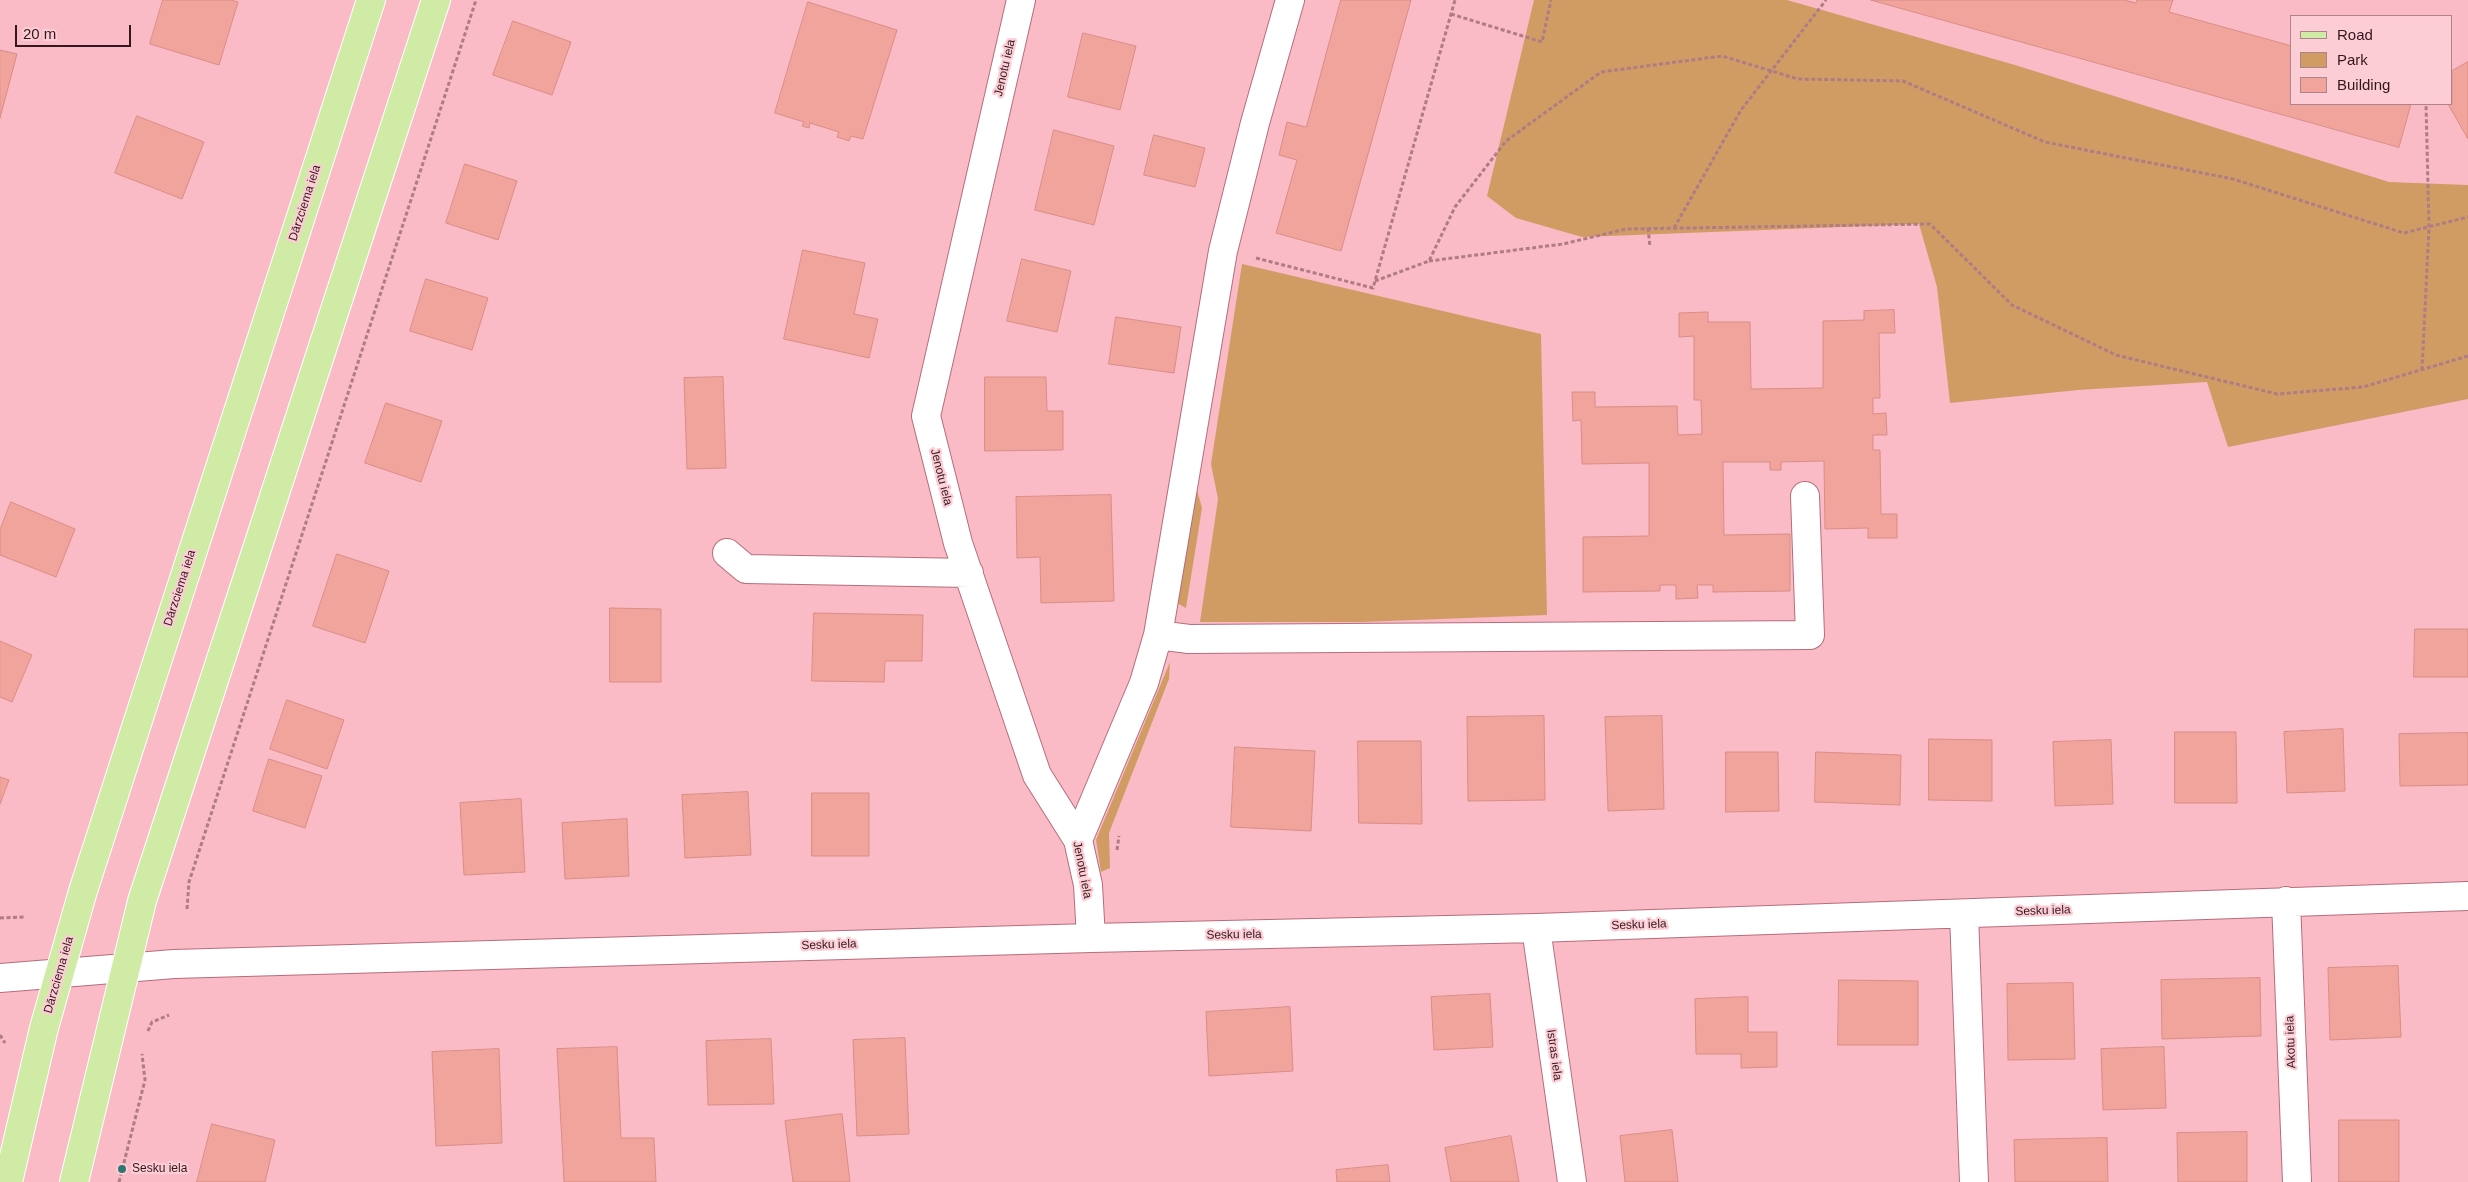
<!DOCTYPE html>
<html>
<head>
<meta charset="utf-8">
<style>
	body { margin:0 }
	#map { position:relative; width:2468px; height:1182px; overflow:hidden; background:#fabbc6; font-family:Arial,sans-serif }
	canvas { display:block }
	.legend { position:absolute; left:2290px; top:15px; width:162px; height:90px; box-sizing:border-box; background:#fdcdd5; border:1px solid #ac848b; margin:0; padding:6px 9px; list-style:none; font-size:15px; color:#33171d }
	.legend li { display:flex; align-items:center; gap:10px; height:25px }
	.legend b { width:25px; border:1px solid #ac848b }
	.scale { position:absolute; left:15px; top:25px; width:116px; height:22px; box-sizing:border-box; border:2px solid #33171d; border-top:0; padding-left:6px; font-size:15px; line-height:18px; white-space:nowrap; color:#33171d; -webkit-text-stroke:4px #fdcdd5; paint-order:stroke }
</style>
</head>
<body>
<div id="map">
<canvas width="2468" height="1182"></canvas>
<ul class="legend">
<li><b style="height:6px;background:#d0eba6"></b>Road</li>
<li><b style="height:14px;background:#d19c64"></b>Park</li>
<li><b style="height:14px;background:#f1a49b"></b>Building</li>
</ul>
<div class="scale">20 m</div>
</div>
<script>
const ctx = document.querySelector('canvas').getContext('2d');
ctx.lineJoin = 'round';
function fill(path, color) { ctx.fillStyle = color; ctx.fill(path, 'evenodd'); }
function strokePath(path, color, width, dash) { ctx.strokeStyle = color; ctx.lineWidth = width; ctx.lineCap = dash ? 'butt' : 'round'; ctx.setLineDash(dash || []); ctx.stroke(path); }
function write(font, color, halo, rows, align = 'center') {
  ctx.font = font + ' Arial,sans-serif'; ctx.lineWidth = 4.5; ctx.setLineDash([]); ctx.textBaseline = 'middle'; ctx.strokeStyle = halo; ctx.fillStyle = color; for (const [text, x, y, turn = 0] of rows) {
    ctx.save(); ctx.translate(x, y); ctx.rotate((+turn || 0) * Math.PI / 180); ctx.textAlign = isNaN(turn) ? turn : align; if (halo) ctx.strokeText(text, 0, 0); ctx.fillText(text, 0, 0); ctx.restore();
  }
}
fill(new Path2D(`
	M1534 0H1787L2015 65 2389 182 2468 185V399L2228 447 2207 382 2078 390 1950 403 1937 287 1919 224 1582 237 1516 218 1487 196Z
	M1242 264 1541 334 1547 615 1361 622H1200L1218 499 1211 464Z
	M1195 483 1202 508 1186 608 1177 603Z
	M1170 662 1169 679 1109 833 1110 868 1101 872 1096 840Z`), '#d19c64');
const building = new Path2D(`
	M163 0H231L238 2 219 65 150 44Z
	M1341 0H1411L1341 251 1276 233 1297 160 1279 155 1287 122 1306 127Z
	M1871 0H2124L2136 3 2137 0H2173L2169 12 2292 46V104H2411L2399 147Z
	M808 2 897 30 863 139 851 136 849 141 837 137 839 132 810 123 809 128 802 126 804 122 775 113Z
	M513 21 571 42 552 95 493 75Z
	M1083 33 1136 46 1120 110 1068 97Z
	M0 50 17 54 0 118Z
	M2468 62V139L2448 104H2452V71Z
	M137 116 204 142 182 199 115 173Z
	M1054 130 1114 146 1094 225 1035 210Z
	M1154 135 1205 148 1195 187 1144 175Z
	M465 164 517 181 498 240 446 223Z
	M803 250 865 263 854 314 878 319 869 358 784 339Z
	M1022 259 1071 271 1057 332 1007 321Z
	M426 279 488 298 472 350 410 331Z
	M1894 310 1895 333H1879L1880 398H1873V414L1886 413 1887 435H1873V450H1880L1881 514H1897V538H1868V528L1825 529 1824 461 1781 462V470H1770V462H1723L1724 535 1790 534V591L1713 592V585H1697L1698 598 1676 599V585H1660V591L1583 592V537L1649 536V463L1582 464 1581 420 1573 421 1572 392H1595V407L1677 406 1678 435 1702 434 1701 400H1694V336L1679 337V313L1708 312V322H1750L1751 389 1823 388V321L1864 320V311Z
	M1116 317 1181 327 1174 373 1109 364Z
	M723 377 726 468 687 469 684 378Z
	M985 377H1046L1047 411H1063V450L985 451Z
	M386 403 442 421 421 482 365 463Z
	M1111 495 1114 601 1041 603 1040 557 1017 558 1016 497Z
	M11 502 75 529 56 577 0 555V530Z
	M337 554 389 571 365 643 313 626Z
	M610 608 661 609V682H610Z
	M814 613 923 615 922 661H885L884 682 812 681Z
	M2415 629H2468V677H2414Z
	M0 641 32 655 12 702 0 697Z
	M287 700 344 720 327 769 270 749Z
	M1544 716 1545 800 1468 801 1467 717Z
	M1662 716 1664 809 1608 811 1605 717Z
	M2343 729 2345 791 2287 793 2284 732Z
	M2175 732H2236L2237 803H2175Z
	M2468 733V785L2400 786 2399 734Z
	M1929 739 1992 740V801L1929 800Z
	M2111 740 2113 804 2055 806 2053 742Z
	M1358 741H1421L1422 824 1359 823Z
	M1235 747 1315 751 1311 831 1231 827Z
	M1726 752H1778L1779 811 1726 812Z
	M1816 752 1901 755 1900 805 1815 802Z
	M269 759 322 776 305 828 253 811Z
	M0 777 9 780 0 804Z
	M748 792 751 855 685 858 682 795Z
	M812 793H869V856H812Z
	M521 799 525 872 464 875 460 803Z
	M627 819 629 876 565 879 562 823Z
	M2398 966 2401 1037 2330 1040 2328 968Z
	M2260 978 2261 1036 2162 1039 2161 980Z
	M1839 980 1918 981V1045H1838Z
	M2073 983 2075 1059 2008 1060 2007 984Z
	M1490 994 1493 1047 1434 1050 1431 997Z
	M1748 997V1032H1777V1067L1741 1068V1054H1696L1695 999Z
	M1290 1007 1293 1071 1209 1076 1206 1012Z
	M905 1038 909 1134 857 1136 853 1040Z
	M771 1039 774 1104 708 1105 706 1041Z
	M617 1047 621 1138H654L656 1182H564L557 1049Z
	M2164 1047 2166 1108 2103 1110 2101 1049Z
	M499 1049 502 1143 436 1146 432 1052Z
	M842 1114 850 1182H793L785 1121Z
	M2339 1120H2399V1182H2339Z
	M212 1124 275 1140 265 1182H197Z
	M1672 1130 1678 1182H1625L1620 1136Z
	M2247 1132V1182H2178L2177 1133Z
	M1511 1136 1519 1182H1451L1445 1148Z
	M2107 1138 2108 1182H2015L2014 1140Z
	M1388 1165 1390 1182H1337L1336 1170Z`);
fill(building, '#f1a49b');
strokePath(building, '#d88d85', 1);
const minor = new Path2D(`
	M1021 0 926 416 958 543 1037 775 1078 840 1088 885 1091 938
	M727 553 746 569 969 573
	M1158 635 1189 639 1810 635 1805 496
	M1078 840 1144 683 1158 635 1223 251 1255 123 1290 0
	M2286 901 2297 1182
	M1964 914 1974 1182
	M1536 928 1572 1182
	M0 978 174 964 1091 938 1536 928 2468 896`);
const major = new Path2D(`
	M8 1182 44 1028 83 891 371 0
	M74 1182 142 901 436 0`);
strokePath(minor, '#b56d7c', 30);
strokePath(major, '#fff', 30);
strokePath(new Path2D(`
	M1451 14 1542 42 1551 0
	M1648 228 1650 247
	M1674 228 1741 110 1826 0
	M1256 258 1373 288 1455 0
	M1429 261 1563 244 1626 229 1930 224 2012 305 2116 355 2277 394 2363 387 2468 356
	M1375 281 1429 261 1455 207 1506 141 1601 72 1722 56 1798 79 1903 81 2045 142 2233 179 2404 233 2468 217
	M2422 370 2429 227 2426 104
	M1117 850 1119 836
	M187 909 189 882 476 0
	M0 918 25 917
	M148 1031 152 1022 169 1015
	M0 1035 5 1043
	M119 1182 145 1080 142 1054`), '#ae7c85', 3, [4, 2.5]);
strokePath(minor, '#fff', 28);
strokePath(major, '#d0eba6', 28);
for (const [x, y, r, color] of [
	[122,1169,5,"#2e766f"]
]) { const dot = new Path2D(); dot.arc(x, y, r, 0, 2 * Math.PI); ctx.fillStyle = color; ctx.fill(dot); strokePath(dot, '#fdcdd5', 2); }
write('12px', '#33171d', '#fdcdd5', [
	["Jenotu iela",1005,68,-77],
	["Dārzciema iela",305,203,-72],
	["Jenotu iela",941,477,76],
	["Dārzciema iela",180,588,-72],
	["Jenotu iela",1082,870,79],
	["Sesku iela",2043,911,-2],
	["Sesku iela",1639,925,-2],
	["Sesku iela",1234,935,-1],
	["Sesku iela",829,945,-2],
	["Dārzciema iela",59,975,-74],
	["Akotu iela",2291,1042,-92],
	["Istras iela",1554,1055,82]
]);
write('12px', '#33171d', '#fdcdd5', [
	["Sesku iela",132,1169]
], 'left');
</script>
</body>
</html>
